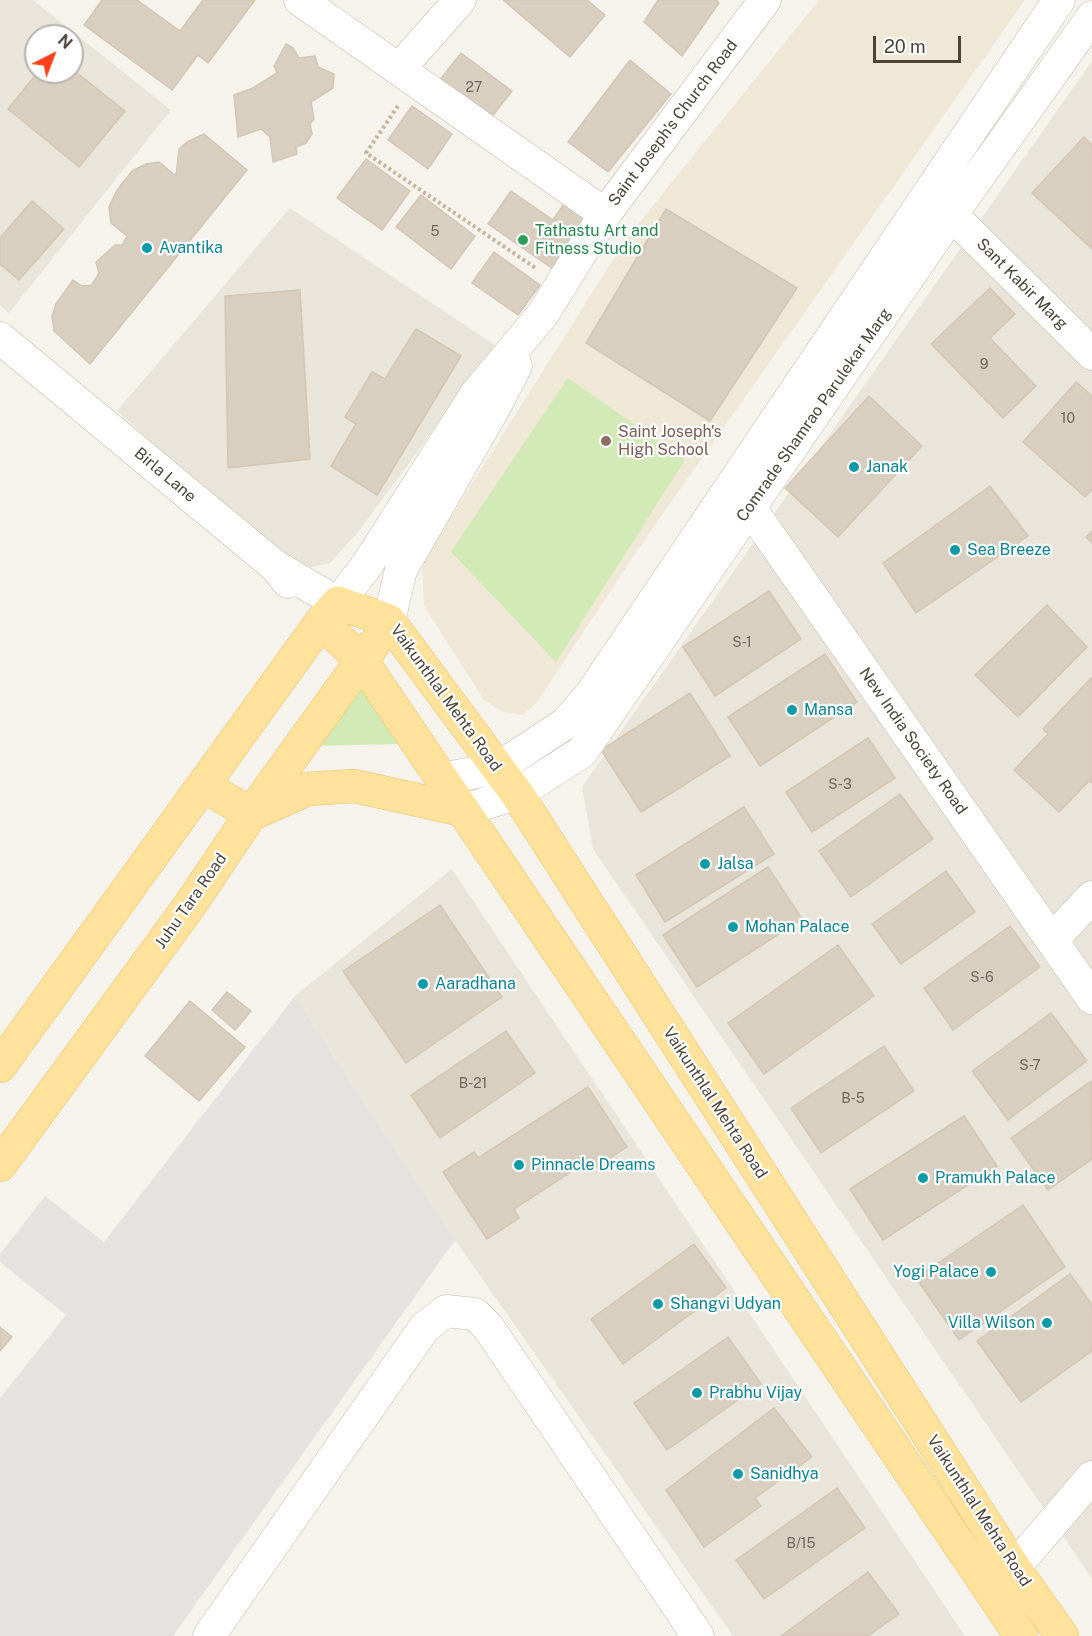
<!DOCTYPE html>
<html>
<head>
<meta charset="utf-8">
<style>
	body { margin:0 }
	#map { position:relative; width:1092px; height:1636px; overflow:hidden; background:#f6f3ec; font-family:"Public Sans",sans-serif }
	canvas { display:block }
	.north { position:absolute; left:24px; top:24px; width:60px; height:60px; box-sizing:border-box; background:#fff; border:2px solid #b7b4b0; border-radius:50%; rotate:42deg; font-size:16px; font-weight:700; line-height:24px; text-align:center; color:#4b4439 }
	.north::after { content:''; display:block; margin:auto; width:21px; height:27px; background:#fc3f1d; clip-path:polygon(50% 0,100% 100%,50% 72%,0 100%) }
	.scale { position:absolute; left:873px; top:36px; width:88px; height:27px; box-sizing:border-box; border:3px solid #4b4439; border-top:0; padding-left:8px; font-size:18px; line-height:21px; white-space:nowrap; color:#4b4439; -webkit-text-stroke:4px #fff; paint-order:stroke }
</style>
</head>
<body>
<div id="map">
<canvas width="1092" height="1636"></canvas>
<div class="north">N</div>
<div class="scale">20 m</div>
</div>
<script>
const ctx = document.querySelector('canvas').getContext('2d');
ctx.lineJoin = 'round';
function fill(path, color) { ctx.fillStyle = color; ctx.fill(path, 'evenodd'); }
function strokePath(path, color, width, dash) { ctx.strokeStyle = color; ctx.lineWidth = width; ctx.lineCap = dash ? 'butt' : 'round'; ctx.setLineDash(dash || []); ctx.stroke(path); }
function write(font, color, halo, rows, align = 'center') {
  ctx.font = font + ' "Public Sans",sans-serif'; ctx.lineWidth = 4.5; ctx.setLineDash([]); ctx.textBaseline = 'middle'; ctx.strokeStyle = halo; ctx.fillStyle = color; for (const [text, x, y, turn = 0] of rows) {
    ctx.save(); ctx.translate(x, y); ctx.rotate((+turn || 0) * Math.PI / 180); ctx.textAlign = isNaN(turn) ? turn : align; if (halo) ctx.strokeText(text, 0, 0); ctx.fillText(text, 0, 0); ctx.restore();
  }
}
fill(new Path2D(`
	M0 0H33L171 110 9 313 0 305ZM36 36H72V72H36Z
	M1092 61V1579L593 849 582 787Z
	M290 208 496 346 358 532 330 563 294 571 117 411Z
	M452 869 965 1636H733L455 1240 295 996Z`), '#eae5da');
fill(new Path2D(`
	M819 0H1025L638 549 537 702 523 715 503 712 484 700 424 606 422 563 626 239Z`), '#efe8d6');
fill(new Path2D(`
	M568 378 685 460 556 662 451 552Z
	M354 677 402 744 310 746Z`), '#d2eab5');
fill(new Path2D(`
	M295 996 455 1240 173 1636H0V1398L66 1315 0 1262V1254L45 1196 104 1242Z`), '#e5e3e0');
const building = new Path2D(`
	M102 0H137L180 31 203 0H255L208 63 198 55 172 90 84 25Z
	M503 0H587L605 15 570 57Z
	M658 0H716L719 3 682 56 644 22Z
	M286 44 293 48 299 58 315 56 318 67 334 74 333 88 311 102 314 119 310 124 312 134 306 143 296 147 297 154 273 162 270 137 261 129 238 137 234 95 253 88 277 73 274 66Z
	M461 53 512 91 487 123 436 85Z
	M630 60 671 94 608 172 568 142Z
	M72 69 125 111 79 167 8 109 38 72H72Z
	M412 106 452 134 428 169 388 140Z
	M204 134 247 170 90 364 54 331 52 316 56 304 73 280 82 286 92 285 99 273 96 262 115 245H122L127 236 111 223 109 207 117 190 132 171 146 164 159 162 176 176 179 149 187 142Z
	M1084 137 1092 145V249L1032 193Z
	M366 159 410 191 382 230 337 198Z
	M511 191 553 220 564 204 587 220 553 269 488 224Z
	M421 195 475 236 451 269 396 227Z
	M32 201 64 229 19 280 0 264V238Z
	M666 209 797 288 710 421 586 343Z
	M494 252 540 285 518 315 472 283Z
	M990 288 1015 314 990 338 1036 386 1003 418 931 344Z
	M300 290 310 459 228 468 225 296Z
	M416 329 461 356 377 495 331 466 356 424 345 417 372 372 385 379Z
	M1076 382 1092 396V489L1085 497 1023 442Z
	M869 396 922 446 838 537 785 488Z
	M990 486 1028 536 916 613 883 563Z
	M1092 531V543L1086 537Z
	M769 591 801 639 715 696 683 647Z
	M1047 605 1087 647 1018 717 975 675Z
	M825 654 857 702 760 766 728 717Z
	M1092 677V783L1089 781 1059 812 1014 770 1048 734 1043 729Z
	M690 693 730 756 641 812 601 750Z
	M868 738 895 778 812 832 786 792Z
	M900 794 933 839 851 897 819 851Z
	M744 807 774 854 665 922 636 875Z
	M768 867 802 919 697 987 663 935Z
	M946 871 975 912 901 964 872 924Z
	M440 905 502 997 406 1063 343 971Z
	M1010 926 1040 967 953 1030 924 988Z
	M838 945 874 996 764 1074 728 1023Z
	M227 992 251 1011 235 1030 212 1010Z
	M190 1001 245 1047 199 1101 145 1056Z
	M1051 1013 1087 1061 1008 1120 972 1071Z
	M506 1031 535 1073 440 1138 411 1095Z
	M884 1046 914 1091 821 1153 791 1108Z
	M1091 1081 1092 1159 1048 1190 1011 1138Z
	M588 1087 627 1147 594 1169 589 1160 514 1209 519 1218 487 1239 443 1172 474 1152 478 1158Z
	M964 1116 997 1166 883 1240 850 1189Z
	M1023 1205 1065 1267 959 1340 916 1278Z
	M694 1244 726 1288 623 1364 591 1319Z
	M1070 1274 1092 1305V1351L1021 1402 977 1341Z
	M0 1327 12 1337 0 1351Z
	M728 1337 761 1384 667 1450 634 1403Z
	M774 1408 812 1457 755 1498 761 1506 704 1547 666 1490Z
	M837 1488 865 1528 764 1599 736 1560Z
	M868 1572 899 1614 868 1636H781Z`);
fill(building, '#d8cfc1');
strokePath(building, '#d3c7b4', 1.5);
const minor = new Path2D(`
	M300 0 605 214
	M399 69 460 0
	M937 200 1092 354
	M0 338 275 566 288 582
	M739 492 1092 998
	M275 566 338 603 367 565 476 394 543 314 605 214 765 0
	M389 621 401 570 493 410 516 366
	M442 779 498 768 566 723 591 694 1059 0
	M463 810 517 794 582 752 952 214 1092 17
	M1052 940 1092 897
	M1014 1568 1092 1477
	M209 1636 425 1327 446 1311 475 1314 488 1327 698 1636`);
const major = new Path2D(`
	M321 622 362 661 1021 1636
	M204 786 251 814
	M252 814 308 789 354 786 463 810
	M0 1066 321 622 338 603 389 621 517 794 1014 1568 1062 1636
	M0 1165 190 905 251 814 373 645`);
strokePath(minor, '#c2bbae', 33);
strokePath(major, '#e6c16a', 34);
strokePath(new Path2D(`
	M398 106 366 153 537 269`), '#c4b79f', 4, [3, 3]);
strokePath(minor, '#fff', 32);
strokePath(major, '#ffe39c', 33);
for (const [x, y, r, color] of [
	[523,240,6,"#2e9e5b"],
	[147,248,6,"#0f9aa8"],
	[606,441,6,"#8d6e63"],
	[854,467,6,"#0f9aa8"],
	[955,550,6,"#0f9aa8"],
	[792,710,6,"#0f9aa8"],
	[705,864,6,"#0f9aa8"],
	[733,927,6,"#0f9aa8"],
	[423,984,6,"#0f9aa8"],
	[519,1165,6,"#0f9aa8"],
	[923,1178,6,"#0f9aa8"],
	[991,1272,6,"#0f9aa8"],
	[658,1304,6,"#0f9aa8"],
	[1047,1323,6,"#0f9aa8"],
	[697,1393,6,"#0f9aa8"],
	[738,1474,6,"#0f9aa8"]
]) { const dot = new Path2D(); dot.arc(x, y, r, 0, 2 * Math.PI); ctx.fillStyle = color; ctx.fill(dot); strokePath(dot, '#fff', 2); }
write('14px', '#6e675b', null, [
	["27",474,88],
	["5",435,232],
	["9",984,365],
	["10",1068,419],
	["S-1",742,643],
	["S-3",840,785],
	["S-6",982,978],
	["S-7",1030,1066],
	["B-21",473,1084],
	["B-5",853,1099],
	["B/15",801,1544]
]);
write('16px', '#4b4439', '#fff', [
	["Saint Joseph's Church Road",673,123,-53],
	["Sant Kabir Marg",1022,284,45],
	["Comrade Shamrao Parulekar Marg",814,415,-55],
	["Birla Lane",165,475,40],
	["Vaikunthlal Mehta Road",446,698,54],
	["New India Society Road",913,741,55],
	["Juhu Tara Road",191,901,-55],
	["Vaikunthlal Mehta Road",715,1103,57],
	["Vaikunthlal Mehta Road",979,1511,57]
]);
write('16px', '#27864d', '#fff', [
	["Tathastu Art and",535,231],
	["Fitness Studio",535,249]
], 'left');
write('16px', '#0d838f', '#fff', [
	["Avantika",159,248],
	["Janak",866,467],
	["Sea Breeze",967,550],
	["Mansa",804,710],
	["Jalsa",717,864],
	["Mohan Palace",745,927],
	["Aaradhana",435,984],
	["Pinnacle Dreams",531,1165],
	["Pramukh Palace",935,1178],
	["Yogi Palace",979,1272,"right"],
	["Shangvi Udyan",670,1304],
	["Villa Wilson",1035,1323,"right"],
	["Prabhu Vijay",709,1393],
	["Sanidhya",750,1474]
], 'left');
write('16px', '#785e54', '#fff', [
	["Saint Joseph's",618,432],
	["High School",618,450]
], 'left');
</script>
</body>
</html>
